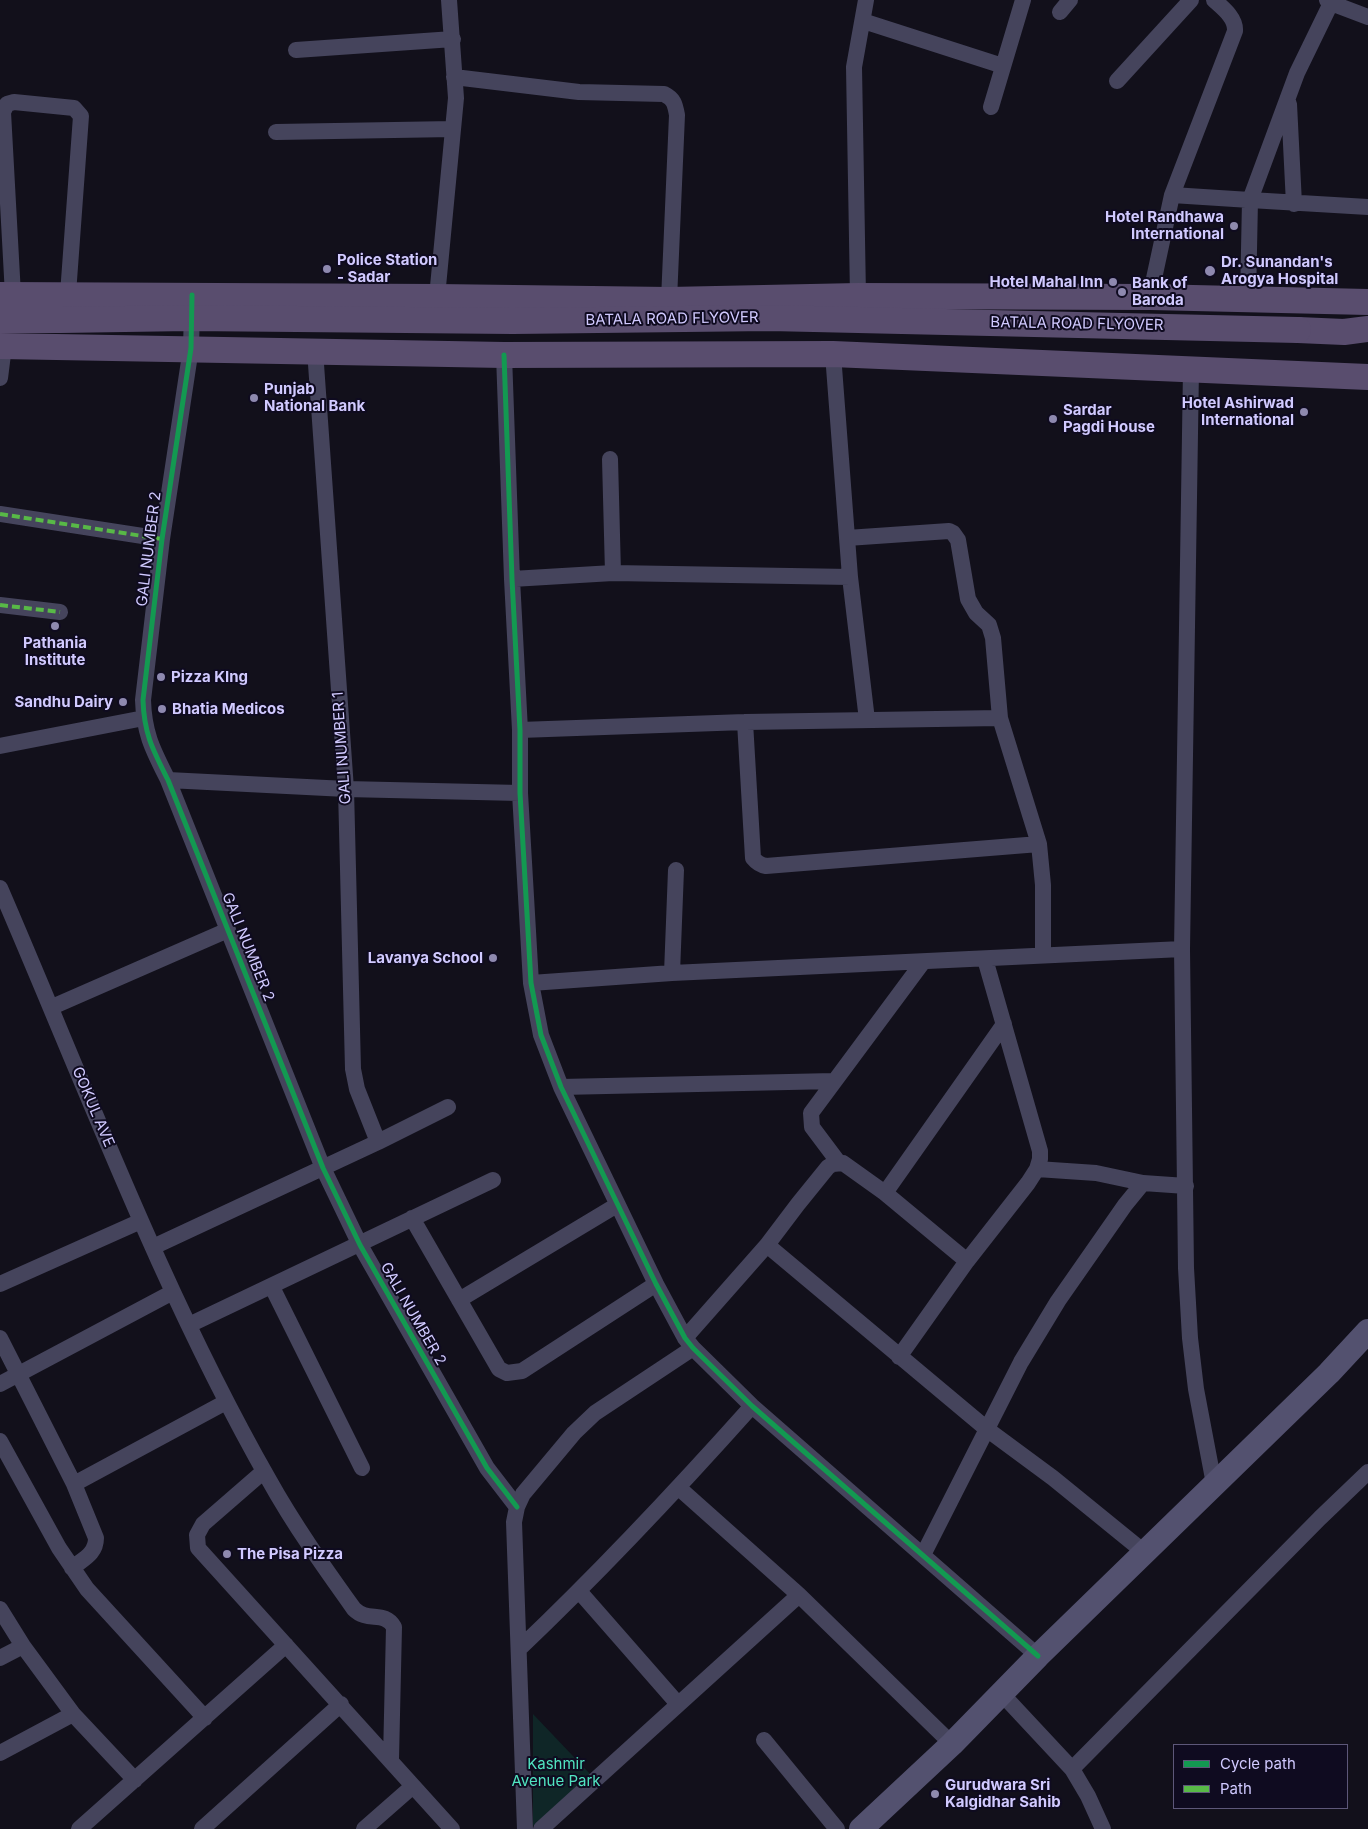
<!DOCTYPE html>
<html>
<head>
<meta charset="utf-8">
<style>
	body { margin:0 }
	#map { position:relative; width:1368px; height:1829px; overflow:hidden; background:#12101b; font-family:Inter,sans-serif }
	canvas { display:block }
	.legend { position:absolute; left:1173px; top:1744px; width:175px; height:65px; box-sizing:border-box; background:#0f0b20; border:1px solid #5d5779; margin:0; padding:6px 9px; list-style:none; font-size:15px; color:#d1caff }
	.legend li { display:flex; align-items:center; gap:10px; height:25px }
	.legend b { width:25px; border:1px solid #5d5779 }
</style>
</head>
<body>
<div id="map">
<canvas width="1368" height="1829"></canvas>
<ul class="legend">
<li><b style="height:6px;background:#139951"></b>Cycle path</li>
<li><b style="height:6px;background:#58b947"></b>Path</li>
</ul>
</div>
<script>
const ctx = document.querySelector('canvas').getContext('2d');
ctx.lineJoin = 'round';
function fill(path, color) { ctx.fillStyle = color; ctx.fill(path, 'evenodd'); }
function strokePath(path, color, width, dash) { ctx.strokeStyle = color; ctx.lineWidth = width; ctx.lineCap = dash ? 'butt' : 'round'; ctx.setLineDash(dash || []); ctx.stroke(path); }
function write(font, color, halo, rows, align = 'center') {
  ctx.font = font + ' Inter,sans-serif'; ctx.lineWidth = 4; ctx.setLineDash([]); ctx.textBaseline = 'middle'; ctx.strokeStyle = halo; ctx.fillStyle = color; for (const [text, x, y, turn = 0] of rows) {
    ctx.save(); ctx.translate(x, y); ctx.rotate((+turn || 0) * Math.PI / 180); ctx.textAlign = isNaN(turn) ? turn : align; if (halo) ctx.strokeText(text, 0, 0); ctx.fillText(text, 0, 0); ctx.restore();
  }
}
fill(new Path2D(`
	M533 1714 592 1776 533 1826Z`), '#0f2627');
strokePath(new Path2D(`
	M1327 0 1331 3 1368 17
	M1060 12 1070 0
	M863 21 1003 66
	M296 50 453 39
	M454 77 579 92 664 94C674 99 675 104 677 115L669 300
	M1117 81 1191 0
	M1289 104 1294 204
	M991 107 1023 0
	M276 132 453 129
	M1172 195 1250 200 1297 73 1331 3
	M13 295 3 112 7 104 14 102 74 108 81 116 68 294
	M858 296 854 67 866 0
	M437 297 456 98 449 0
	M1150 297 1172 195 1235 31C1236 18 1223 8 1214 0
	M1248 300 1250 200 1368 207
	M192 309 191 348 162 539 143 700C144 734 153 750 168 780L323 1168 360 1245 487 1468 517 1507
	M315 350 346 789 353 1069 357 1089 378 1142
	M833 354 850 577
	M504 355 512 579 520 730V793L531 983 541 1035 561 1087 656 1284 685 1338 693 1348 752 1406 1038 1656
	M1191 369 1182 949 1186 1268 1190 1338 1196 1389 1214 1484
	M0 378 4 346
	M610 459 613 573
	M0 514 162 539
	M847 538 949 531 953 533 958 540 968 599 976 613 989 625 993 638 1000 718 1039 844 1043 885V955
	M512 579 613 573 850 577 867 720
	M0 605 60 612
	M745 722 753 858C757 863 760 865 766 866L1039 844
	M520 730 745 722 1000 718
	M0 746 144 718
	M168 780 346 789 520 793
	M0 888C86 1087 162 1292 269 1480 294 1525 324 1567 354 1609 368 1623 384 1610 394 1627L391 1759
	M672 973 676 870
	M531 983 672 973 1182 949
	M52 1007 228 930
	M561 1087 834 1081
	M839 1163 812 1127 811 1113 923 962
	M1037 1169 1096 1173 1143 1183
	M885 1193 1004 1024
	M412 1218 499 1369 507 1373 522 1371 656 1284
	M767 1245 988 1430 1053 1478 1144 1552
	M153 1247 378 1142 448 1107
	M0 1284 141 1221
	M272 1287 362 1468
	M459 1300 617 1205
	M189 1325 493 1180
	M0 1338 74 1484 96 1538C96 1554 83 1559 72 1568
	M685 1338 767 1245 798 1204 828 1167 833 1164 843 1163 885 1193 967 1261
	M899 1357 967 1261 1028 1183 1037 1169 1040 1159V1151L985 959
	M0 1384 173 1292
	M0 1441 59 1548 87 1589 205 1718
	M264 1471 203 1524 197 1535 198 1548 452 1829
	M74 1484 226 1402
	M679 1488 799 1595 952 1744
	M923 1555 1021 1362 1058 1301 1125 1205 1143 1183 1186 1186
	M579 1591 678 1704
	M0 1609 23 1646 73 1714 135 1780
	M519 1649C601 1571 677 1490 752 1406
	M0 1658 23 1646
	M1002 1694 1072 1769 1088 1796 1103 1829
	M764 1740 837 1829
	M0 1753 73 1714
	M1072 1769 1320 1518 1368 1472
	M79 1829 286 1645
	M202 1829 341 1704
	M364 1829 413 1786
	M525 1829 514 1522 517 1507 523 1494 574 1433 595 1413 693 1348
	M541 1829 799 1595`), '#45445c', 16);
strokePath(new Path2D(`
	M861 1829 952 1744 1038 1656 1329 1373 1368 1331`), '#53516f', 24);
strokePath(new Path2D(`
	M0 295 437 297 669 300 858 296 1150 297 1368 302
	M1298 330 1344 332 1368 329
	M0 346 504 355 833 354 1368 377`), '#594d6e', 26);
strokePath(new Path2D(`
	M0 320H61L189 318 513 321 770 318 1298 330`), '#594d6e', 26);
strokePath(new Path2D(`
	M0 514 162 539
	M0 605 60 612`), '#58b947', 4, [8, 4]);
strokePath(new Path2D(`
	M192 295 191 348 162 539 143 700C144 734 153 750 168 780L323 1168 360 1245 487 1468 517 1507
	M504 355 512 579 520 730V793L531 983 541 1035 561 1087 656 1284 685 1338 693 1348 752 1406 1038 1656`), '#139951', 5);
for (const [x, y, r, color] of [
	[1234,226,5,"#8e89af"],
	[327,269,5,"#8e89af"],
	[1210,271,6,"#8e89af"],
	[1113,282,5,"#8e89af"],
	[1122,292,5,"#8e89af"],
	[254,398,5,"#8e89af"],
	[1304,412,5,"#8e89af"],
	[1053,419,5,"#8e89af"],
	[55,626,5,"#8e89af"],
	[161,677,5,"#8e89af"],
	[123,702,5,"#8e89af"],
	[162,709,5,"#8e89af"],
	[493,958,5,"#8e89af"],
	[227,1554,5,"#8e89af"],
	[935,1794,5,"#8e89af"]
]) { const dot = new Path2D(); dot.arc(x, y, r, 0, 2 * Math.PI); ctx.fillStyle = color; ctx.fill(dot); strokePath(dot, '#0f0b20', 2); }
write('bold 15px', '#d1caff', '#0f0b20', [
	["Hotel Randhawa",1224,217,"right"],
	["International",1224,234,"right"],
	["Police Station",337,260],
	["- Sadar",337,277],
	["Dr. Sunandan's",1221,262],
	["Arogya Hospital",1221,279],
	["Hotel Mahal Inn",1103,282,"right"],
	["Bank of",1132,283],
	["Baroda",1132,300],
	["Punjab",264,389],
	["National Bank",264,406],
	["Hotel Ashirwad",1294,403,"right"],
	["International",1294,420,"right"],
	["Sardar",1063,410],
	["Pagdi House",1063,427],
	["Pathania",55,643,"center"],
	["Institute",55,660,"center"],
	["Pizza KIng",171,677],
	["Sandhu Dairy",113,702,"right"],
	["Bhatia Medicos",172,709],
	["Lavanya School",483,958,"right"],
	["The Pisa Pizza",237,1554],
	["Gurudwara Sri",945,1785],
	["Kalgidhar Sahib",945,1802]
], 'left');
write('15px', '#d1caff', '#0f0b20', [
	["BATALA ROAD FLYOVER",672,319,-1],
	["BATALA ROAD FLYOVER",1077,324,1],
	["GALI NUMBER 2",149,549,-83],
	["GALI NUMBER 1",342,748,-94],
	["GALI NUMBER 2",248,947,68],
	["GOKUL AVE",93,1107,67],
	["GALI NUMBER 2",413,1314,60]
]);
write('15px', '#51e4c1', '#0f0b20', [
	["Kashmir",556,1764],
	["Avenue Park",556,1781]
]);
</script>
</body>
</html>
